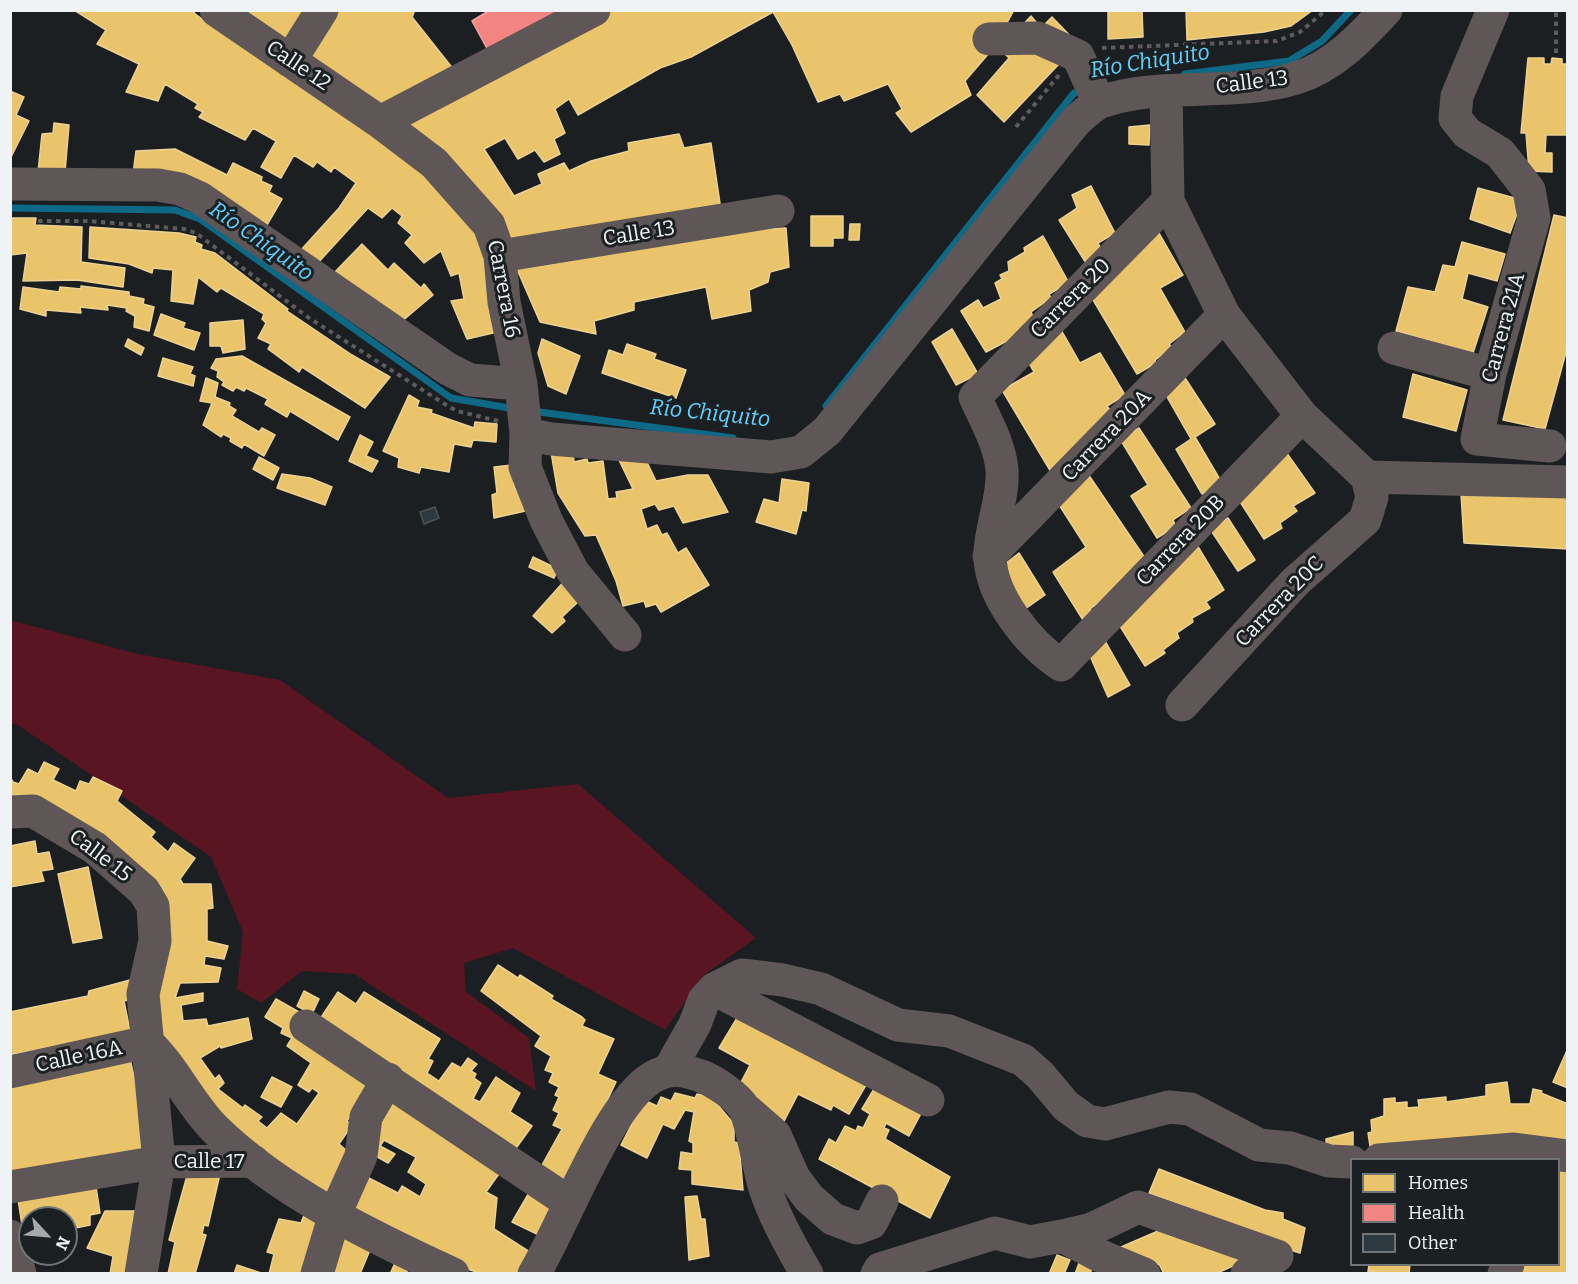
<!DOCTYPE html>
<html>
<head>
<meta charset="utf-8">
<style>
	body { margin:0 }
	#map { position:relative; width:1578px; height:1284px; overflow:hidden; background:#1c1f21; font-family:Bitter,serif }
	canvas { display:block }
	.frame { position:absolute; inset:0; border:12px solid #f0f3f5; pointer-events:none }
	.legend { position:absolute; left:1350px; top:1158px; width:210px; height:108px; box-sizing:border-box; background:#1b2022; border:2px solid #707476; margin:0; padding:8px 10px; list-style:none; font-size:18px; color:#f0f3f5 }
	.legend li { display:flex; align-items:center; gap:12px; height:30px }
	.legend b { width:30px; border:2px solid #707476 }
	.north { position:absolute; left:18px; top:1206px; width:60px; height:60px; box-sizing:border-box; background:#1b2022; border:2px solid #707476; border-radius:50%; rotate:116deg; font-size:16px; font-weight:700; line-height:24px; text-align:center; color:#f0f3f5 }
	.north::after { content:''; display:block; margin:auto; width:21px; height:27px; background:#a6a9ab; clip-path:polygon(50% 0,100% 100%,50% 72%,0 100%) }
</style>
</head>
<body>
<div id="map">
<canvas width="1578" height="1284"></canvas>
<div class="frame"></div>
<ul class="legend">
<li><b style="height:16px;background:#e9c46a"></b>Homes</li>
<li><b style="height:16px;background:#f28482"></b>Health</li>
<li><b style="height:16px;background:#2c3a3f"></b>Other</li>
</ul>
<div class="north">N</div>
</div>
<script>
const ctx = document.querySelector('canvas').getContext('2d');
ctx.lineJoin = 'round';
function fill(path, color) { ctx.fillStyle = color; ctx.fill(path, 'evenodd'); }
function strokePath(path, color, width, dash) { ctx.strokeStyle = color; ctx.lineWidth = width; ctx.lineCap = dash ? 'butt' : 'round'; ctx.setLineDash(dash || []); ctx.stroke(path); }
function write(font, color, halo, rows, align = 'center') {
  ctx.font = font + ' Bitter,serif'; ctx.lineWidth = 6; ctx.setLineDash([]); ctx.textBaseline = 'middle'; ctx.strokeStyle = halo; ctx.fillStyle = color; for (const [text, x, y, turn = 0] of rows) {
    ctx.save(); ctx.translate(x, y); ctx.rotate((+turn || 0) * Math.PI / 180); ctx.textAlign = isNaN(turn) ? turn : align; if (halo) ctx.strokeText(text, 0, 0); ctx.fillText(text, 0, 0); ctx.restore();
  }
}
fill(new Path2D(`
	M10 620 138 654 280 680 448 798 578 784 756 938 704 975 665 1030 513 948 464 963 466 992 529 1038 536 1091 354 974 302 971 261 1003 237 989 243 932 211 857 15 723 11 725Z`), '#591521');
const homes = new Path2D(`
	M74 10H195L194 13 206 22 386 138 472 214 506 330 467 339 451 301 464 299 459 273 451 276 441 251 424 263 405 243 412 235 398 223 402 216 392 208 382 218 368 208 316 265 300 251 339 208 356 183 334 167 331 172 317 162 313 167 294 155 281 178 261 167 276 141 253 128 245 140 199 117 203 112 195 108 198 104 165 84 158 101 126 92 139 64 97 44 106 30Z
	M226 10H313L286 46Z
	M331 10H415L412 17 454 70 380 111 299 58Z
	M613 10H1014L1002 32 1010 39 1031 16 1041 28 1052 17 1078 44 1004 122 977 95 1009 58 996 45 965 81 971 95 911 132 896 113 902 109 888 84 844 101 840 94 818 102 792 45 773 12 691 57 660 68 578 115 569 99 555 109 565 133 554 139 560 154 544 162 535 150 518 159 505 138 484 149 514 196 542 184 538 174 564 163 569 171 591 161 629 151 628 143 679 134 684 148 711 143 721 210 512 247 451 166 408 122Z
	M1108 10H1142L1143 37 1108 39Z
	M1186 10H1313L1291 26 1264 32 1187 40Z
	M1528 58H1544V64H1551L1552 58 1562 59V64H1568V135H1546L1545 153H1552V172L1529 171 1526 133H1521Z
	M10 91 24 97 16 115 29 121 10 159Z
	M54 123 69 125 65 172H38L42 134 53 133Z
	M1150 125 1149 145 1129 144V127Z
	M175 149 227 175 233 163 262 177 261 181 272 186 269 192 282 199 264 230 133 174 136 151Z
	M1091 186 1115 233 1098 243 1103 252 1086 263 1059 220 1077 208 1072 195Z
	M1478 188 1522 200 1510 233 1470 219Z
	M1554 215 1568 218V345L1545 429 1503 420Z
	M811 216H843V238H833V246H811Z
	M10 218H36L35 225 82 227 81 262 125 268 123 287 77 280 23 281 27 253 10 255Z
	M850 224H860L859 240H849Z
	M90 227 179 233 196 237 195 242 202 245 201 249 215 253 288 309 287 311 352 355 390 377 365 408 302 367 299 372 268 349 271 344 258 338 266 323 262 319 264 314 221 288 217 292 198 277 193 304 171 301 173 270 153 268 152 273 129 264 89 258Z
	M786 228 789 267 770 272 768 282 749 290 751 311 712 319 706 287 634 302V310L594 321 596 334 540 322 516 267 737 231Z
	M1159 233 1183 275 1160 288 1185 332 1169 344 1172 348 1155 360 1156 363 1137 374 1089 293 1139 246Z
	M1043 236 1069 283 1049 294 1051 298 1031 312 1035 321 1022 333 986 352 961 311 978 300 983 308 1001 299 995 283 1002 279 1000 275 1009 271 1008 262 1025 252 1024 248Z
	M1462 242 1505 254 1497 281 1468 273 1462 299 1488 307 1473 353 1396 331 1408 287 1435 292 1443 265 1455 267Z
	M362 244 388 270 394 263 421 288 424 284 433 295 401 322 330 277Z
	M81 286 129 292V296L144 299 143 304 154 307 149 331 134 327 135 316 126 311 127 308 107 305 108 310 80 307 81 313 46 310V316L20 309 23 287 59 292 60 287 81 289Z
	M161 314 185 323 183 328 200 333 194 350 154 335Z
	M243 320 245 349 223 353 221 346H210V323Z
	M1060 328 1080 363 1100 353 1125 395 1107 406 1111 411 1094 424 1097 431 1051 472 1002 390 1034 372 1026 358Z
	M952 329 978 374 956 385 932 342Z
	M128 339 144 348 141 355 125 346Z
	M542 339 580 356 566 394 548 386 538 353Z
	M627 344 656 354 654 359 686 370 676 398 602 373 609 350 623 355Z
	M242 356 350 417 338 440 290 411 287 417 265 404 268 399 246 388 244 391 236 387 233 391 222 385 224 382 217 377 218 371 211 368 216 359Z
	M163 358 193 367 190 374 195 376 193 386 158 376Z
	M1413 374 1467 390 1456 431 1403 417Z
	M206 378 218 383 215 397 230 403 229 406 236 410 232 416 259 432 262 428 275 435 264 456 244 444 242 448 230 441 231 438 223 434 221 437 203 425 212 403 200 401Z
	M1185 378 1215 424 1195 437 1222 483 1202 494 1176 449 1191 439 1163 390Z
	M409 395 419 401 417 407 432 410 431 413 474 428 475 422 497 424 496 442 473 440 471 447 454 444 449 472 421 467 419 473 398 467 399 458 383 451Z
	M1139 428 1191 508 1173 520 1176 526 1157 538 1131 496 1148 485 1120 439Z
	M360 435 373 442 366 456 378 461 372 472 349 461Z
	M551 452H573L574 462 587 459 588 463 603 461 608 499 617 498 616 492 633 489 618 458H645L656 481 688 475H708L728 512 683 523 674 506 659 510 655 504 641 509 647 529 657 525 662 535 667 533 678 553 686 548 709 585 661 612 656 604 646 607 644 601 623 606 616 581 596 535 585 536 558 493Z
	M1286 452 1315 493 1293 506 1297 511 1280 523 1282 528 1264 539 1237 497Z
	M259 457 279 468 273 480 253 469Z
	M512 465 515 489 525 488 530 510 494 518 492 495 497 493 494 467Z
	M282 474 310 478 332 487 325 505 277 488Z
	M1088 474 1147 561 1115 591 1090 609 1093 613 1083 620 1053 572 1086 547 1056 500Z
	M782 479 809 483 806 511 802 510 796 534 756 522 764 499 779 503Z
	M1461 493 1568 495V549L1464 543Z
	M1228 518 1255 560 1238 571 1210 529Z
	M1197 545 1224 590 1206 602 1210 608 1192 618 1193 622 1177 633 1179 638 1163 650 1165 653 1145 666 1118 623Z
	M1019 553 1045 595 1025 609 1001 567Z
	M533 557 558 569 554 578 529 567Z
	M567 578 580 600 562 617 565 621 552 633 533 616Z
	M1104 639 1130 685 1108 697 1087 649Z
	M44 762 59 769 53 780 76 791 80 781 89 784 93 777 122 791 117 801 155 832 151 837 168 852 174 843 195 858 180 879 183 884H211L213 908 207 909V941L228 946 224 959 205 956 204 965 221 968 218 982 180 983 175 998 203 993V1001L181 1005 183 1021 206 1019 208 1026 248 1018 252 1039 221 1048 220 1046 200 1058 215 1079 219 1075 224 1083 218 1089 243 1108 245 1105 262 1117 258 1121 267 1128 281 1113 297 1124 319 1093 312 1088 309 1092 298 1085 311 1063 287 1046 292 1038 281 1033 283 1028 265 1017 276 999 306 1016 372 1079 347 1121 352 1125 339 1144 354 1157 326 1196 229 1129 160 1039 154 1001 162 937V887L98 834 17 795 10 796V777L13 782 19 784 28 769 38 774Z
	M35 841 37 854 49 852 53 869 41 871 44 881 10 887V846Z
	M88 867 102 938 73 943 58 874Z
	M498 965 518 978 520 975 553 996 551 999 582 1017 585 1020 582 1026 614 1039 598 1074 616 1082 564 1193 542 1165 562 1129 553 1125 559 1113 553 1110 559 1097 555 1095 559 1087 549 1082 553 1073 545 1070 551 1056 535 1046 541 1036 481 991Z
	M130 980 132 999 124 1001 130 1031 10 1055V1012L88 996 89 991Z
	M304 991 319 999 312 1014 297 1006Z
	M338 992 356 1004 364 992 440 1039 428 1059 433 1061 427 1073 439 1081 452 1063 461 1068 468 1058 477 1064 471 1071 476 1074 474 1078 481 1083 473 1099 480 1102 496 1077 520 1093 510 1112 532 1126 514 1151 318 1022Z
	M740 1013 869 1080 849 1114 833 1105 831 1110 798 1094 780 1129 739 1086 750 1065 719 1048Z
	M1568 1048V1088L1553 1082Z
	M130 1059 151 1152 10 1177V1079Z
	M272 1077 292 1087 281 1107 261 1097Z
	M1507 1082 1510 1104H1530L1533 1089 1542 1091 1541 1093 1568 1104V1144L1432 1141 1370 1146 1368 1133 1372 1132 1371 1120 1384 1116V1099L1395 1098V1103L1407 1102V1108L1419 1107 1418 1100 1446 1097V1102L1486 1096V1085Z
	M877 1084 924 1108 909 1136 886 1123 884 1128 889 1130 885 1139 950 1177 930 1218 819 1159 829 1139 836 1143 845 1126 856 1131 858 1126 863 1128 870 1114 862 1109Z
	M675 1093 695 1098 697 1094 711 1097 734 1124V1142L739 1143 743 1190 692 1184V1170L679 1169 681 1152 693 1154V1143L689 1141 694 1112 685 1110 674 1129 663 1124 647 1158 621 1145 644 1100 657 1106 661 1097 671 1101Z
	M395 1097 506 1164 486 1192 497 1198 494 1229 536 1256 519 1274H483L467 1269 348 1207 365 1176 398 1193 402 1186 420 1197 426 1184 408 1172 416 1157 384 1140 380 1146 395 1154 388 1163 367 1151Z
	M1353 1132V1149L1326 1153V1139Z
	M190 1165 220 1174 208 1226 204 1225 202 1234 206 1235 195 1274H168L175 1242 169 1240Z
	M1558 1167 1568 1168V1274H1510L1520 1264H1558Z
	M1159 1169 1265 1210 1283 1213V1219L1305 1228 1300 1253 1257 1240 1259 1235 1149 1193Z
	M95 1180 100 1213 90 1215V1225L66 1230V1218H30V1237L24 1238 17 1193Z
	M533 1186 561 1198 543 1237 512 1222Z
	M697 1196 701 1219H705L709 1256 689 1260 685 1197Z
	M306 1210 320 1215 302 1274H269L274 1254 267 1252 279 1219 301 1223Z
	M105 1211H141L132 1274H110L113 1256 87 1248Z
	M1165 1228 1170 1237 1180 1232 1184 1242 1194 1238 1198 1247 1209 1242 1213 1252 1225 1248 1244 1261 1215 1274H1164L1159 1264 1153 1267 1121 1247Z
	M341 1234 370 1250 360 1274H324Z
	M1057 1255 1070 1260 1064 1274H1049Z
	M395 1263 408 1269 406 1274H390Z
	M1079 1263 1092 1268 1090 1274H1075Z
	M1369 1264H1410L1409 1274 1368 1272Z
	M237 1265 264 1274H234Z`);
fill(homes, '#e9c46a');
strokePath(homes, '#ebd294', 1.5);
const health = new Path2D(`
	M490 10H569L490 54 472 21Z`);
fill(health, '#f28482');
strokePath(health, '#f1a5a4', 1.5);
strokePath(new Path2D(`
	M1185 74 1289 61 1322 41 1351 10
	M10 208 175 210 200 219 451 398 515 409
	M826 406 1074 93 1083 91
	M532 411 733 438`), '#0d6986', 7);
const building = new Path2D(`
	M435 507 439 518 424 524 420 512Z`);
fill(building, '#2c3a3f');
strokePath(building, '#4f5254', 1.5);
strokePath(new Path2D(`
	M1102 48 1277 41 1300 32 1326 10
	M1556 53V10
	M1016 127 1059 75
	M38 221H88L184 229 196 233 309 318 443 403 457 411 498 421`), '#5f5a5c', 4, [4.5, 4.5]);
strokePath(new Path2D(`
	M216 10 380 122 434 163 489 225 500 256 504 302 521 384 526 434 551 439 771 457 801 452 827 431 1076 121C1083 115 1092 106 1101 102 1161 81 1236 97 1296 78 1333 67 1360 38 1386 10
	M1493 10 1457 96 1455 118 1467 133 1500 153 1529 190 1534 218 1490 374 1477 439 1550 446
	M989 39 1038 38 1078 56 1099 103
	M290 61 322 10
	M1166 92 1168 201 1224 315 1302 416 1367 477 1372 497 1365 520 1295 582 1182 705
	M380 122 594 10
	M10 184 158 185 180 189 200 198 448 369 470 380 521 384
	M1168 201 975 397C985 419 1000 445 1002 470 1004 500 989 529 990 557 991 597 1029 644 1061 665L1302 416
	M500 256 778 211
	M1394 348 1490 374
	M526 434 525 467 546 520 573 572 625 635
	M1367 477 1568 482
	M989 556 1224 315
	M10 812 33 811 95 848 144 891 153 906 155 941 143 994 159 1162 141 1274
	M714 989 928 1100
	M306 1026 570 1203
	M147 1042C174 1067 189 1103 215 1129 278 1191 372 1237 453 1274
	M669 1070 695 1024 704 1000 714 989 742 975 783 980 821 989 898 1025 949 1031 1023 1060 1040 1075 1066 1106 1087 1121 1105 1124 1169 1107 1190 1109 1259 1145 1290 1148 1329 1161 1352 1162
	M10 1072 147 1042
	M744 1108 775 1135 794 1178 809 1198 833 1219 857 1228 871 1223 882 1201
	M1379 1160 1514 1149 1568 1156
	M10 1187 159 1162 253 1161
	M10 1236 20 1274
	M1062 1236 1096 1254 1144 1274
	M317 1274 335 1214 361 1156 366 1117 388 1079
	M534 1274C564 1225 608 1103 653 1077 670 1067 684 1070 701 1076 714 1081 737 1096 744 1108 753 1124 758 1168 765 1188 774 1217 791 1247 807 1274
	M877 1274 880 1269 995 1233 1030 1242 1062 1236 1092 1229 1138 1207 1277 1256 1247 1274
	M1504 1274 1508 1264`), '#5f5657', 33);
write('21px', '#f0f3f5', '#1b2022', [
	["Calle 12",298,66,34],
	["Calle 13",1252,83,-7],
	["Calle 13",639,234,-9],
	["Carrera 16",503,289,79],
	["Carrera 20",1071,299,-45],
	["Carrera 21A",1504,328,-75],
	["Carrera 20A",1107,436,-46],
	["Carrera 20B",1181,541,-46],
	["Carrera 20C",1280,602,-46],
	["Calle 15",100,856,37],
	["Calle 16A",79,1057,-12],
	["Calle 17",209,1162]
]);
write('italic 22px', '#60d0fc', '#1b2022', [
	["Río Chiquito",1150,62,-9],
	["Río Chiquito",261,242,35],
	["Río Chiquito",710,414,6]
]);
</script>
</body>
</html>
